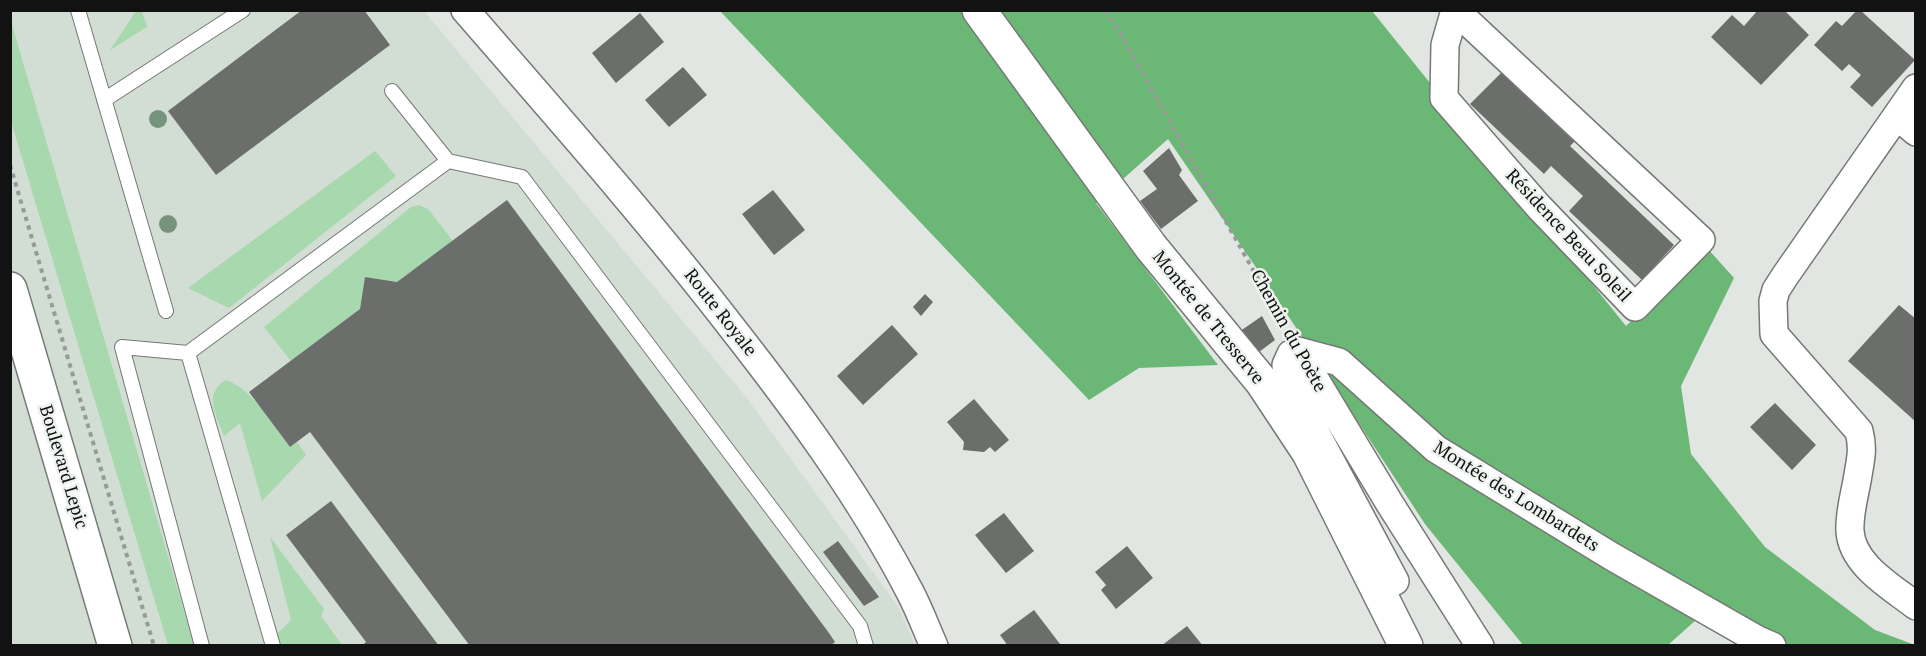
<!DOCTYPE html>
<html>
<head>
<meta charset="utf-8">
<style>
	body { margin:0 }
	#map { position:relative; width:1926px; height:656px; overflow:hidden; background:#e2e6e2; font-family:"PT Serif",serif }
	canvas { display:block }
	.frame { position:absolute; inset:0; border:12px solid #111211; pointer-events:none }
</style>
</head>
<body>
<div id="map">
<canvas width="1926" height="656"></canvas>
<div class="frame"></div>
</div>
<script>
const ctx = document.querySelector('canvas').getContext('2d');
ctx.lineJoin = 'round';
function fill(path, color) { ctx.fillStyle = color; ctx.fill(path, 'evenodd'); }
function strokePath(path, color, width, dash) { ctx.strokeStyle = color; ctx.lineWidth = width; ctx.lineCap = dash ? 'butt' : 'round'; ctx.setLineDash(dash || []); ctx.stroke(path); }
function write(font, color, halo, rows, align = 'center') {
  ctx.font = font + ' "PT Serif",serif'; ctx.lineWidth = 5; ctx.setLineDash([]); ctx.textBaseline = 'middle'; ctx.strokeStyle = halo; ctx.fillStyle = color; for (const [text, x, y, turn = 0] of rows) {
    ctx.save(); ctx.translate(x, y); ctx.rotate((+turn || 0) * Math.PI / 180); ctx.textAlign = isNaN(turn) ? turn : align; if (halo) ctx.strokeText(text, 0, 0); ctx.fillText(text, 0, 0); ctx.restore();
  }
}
fill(new Path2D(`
	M10 11H424L746 397 899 608 915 645H11Z`), '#d2ddd3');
fill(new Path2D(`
	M136 11H142L147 27 110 50Z
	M10 18 194 645H168L11 121Z
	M375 151 396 176 229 308 188 288Z
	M419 205 428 209 453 241 397 282 365 277 360 309 291 361 264 327 411 207Z
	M226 380C255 391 271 423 290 447L297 442 306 455 262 501 240 423 224 436C217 416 202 394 226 380Z
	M270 537 324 609 321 616 342 645H280L273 638 291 620Z`), '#a8d8ad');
fill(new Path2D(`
	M720 11H1372L1626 326 1708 249 1734 278 1681 386 1691 454 1765 547 1875 630 1915 645H1755L1696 620 1668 645H1523L1425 524 1266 282 1168 139 1096 203 1218 365 1139 368 1089 400Z`), '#6bb776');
fill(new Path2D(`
	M302 10H364L390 45 216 175 168 111Z
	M1758 10H1784L1809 35 1761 85 1711 37 1732 15 1744 26Z
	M1857 10H1860L1915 60 1872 107 1850 87 1861 75 1849 64 1842 71 1814 45 1836 21 1842 26Z
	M640 13 664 42 616 83 592 53Z
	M683 67 707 95 669 127 645 100Z
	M1504 70 1577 139 1570 146 1674 245 1642 280 1569 211 1583 196 1551 166 1544 174 1470 104Z
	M1169 148 1182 170 1179 175 1198 201 1161 229 1140 201 1157 189 1143 171Z
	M773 190 805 230 774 255 742 214Z
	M507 200 829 633 835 642 830 646H470L310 432 290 447 249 392 360 309 365 277 397 282Z
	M925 294 933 302 921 316 913 307Z
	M1899 305 1916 319V422L1848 361Z
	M1262 316 1275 340 1255 355 1236 334Z
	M892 325 918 354 863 405 837 376Z
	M974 399 1009 440 995 452 990 447 984 452 963 450 964 442 947 422Z
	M1775 403 1816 445 1792 470 1750 427Z
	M331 501 439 646H362L366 642 286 535Z
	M1004 513 1034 551 1006 573 975 535Z
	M838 541 879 597 864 606 823 552Z
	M1127 546 1153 578 1116 609 1101 590 1106 585 1095 572Z
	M1034 610 1060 644 1008 646 1000 635Z
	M1187 626 1203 646H1161Z`), '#6b6e6b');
const lane = new Path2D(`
	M78 10 166 311
	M392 91 448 161 522 177 860 626 866 646
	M104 100 243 10
	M188 353 273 646
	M202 646 122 347 188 353 448 161`);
const street = new Path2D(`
	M465 10C556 115 648 219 733 329 798 412 861 498 910 592 919 609 926 628 934 646
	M1455 10 1445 45 1444 98 1539 207 1635 307 1701 240 1455 10
	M1916 88 1785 276 1776 290 1773 301 1774 334 1859 431C1864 451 1860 461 1857 481 1854 497 1849 515 1850 531 1852 565 1892 587 1916 606
	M1897 116 1916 132
	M1298 351 1390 504 1480 646
	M1378 590 1395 581 1288 381 1286 365 1291 354 1298 351 1339 362 1436 449 1611 556 1758 640 1772 646`);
const secondary = new Path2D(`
	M979 10 1151 247 1262 382 1309 453 1406 646
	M10 289 115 646`);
strokePath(lane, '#757875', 16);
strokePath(street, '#757875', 30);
strokePath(secondary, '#757875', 36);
strokePath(new Path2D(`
	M1105 10 1120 33 1284 325
	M10 165 154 646`), '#979a97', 4, [4.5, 4.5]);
strokePath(lane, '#fff', 14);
strokePath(street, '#fff', 27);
strokePath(secondary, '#fff', 33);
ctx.fillStyle = '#75947b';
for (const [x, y] of [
	[158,119],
	[168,224]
]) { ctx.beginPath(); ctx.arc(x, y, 9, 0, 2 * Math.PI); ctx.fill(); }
write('18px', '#111211', '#eff3ef', [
	["Résidence Beau Soleil",1568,236,47],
	["Route Royale",720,313,52],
	["Montée de Tresserve",1208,318,51],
	["Chemin du Poète",1288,331,61],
	["Boulevard Lepic",63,467,73],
	["Montée des Lombardets",1516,497,32]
]);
</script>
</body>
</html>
